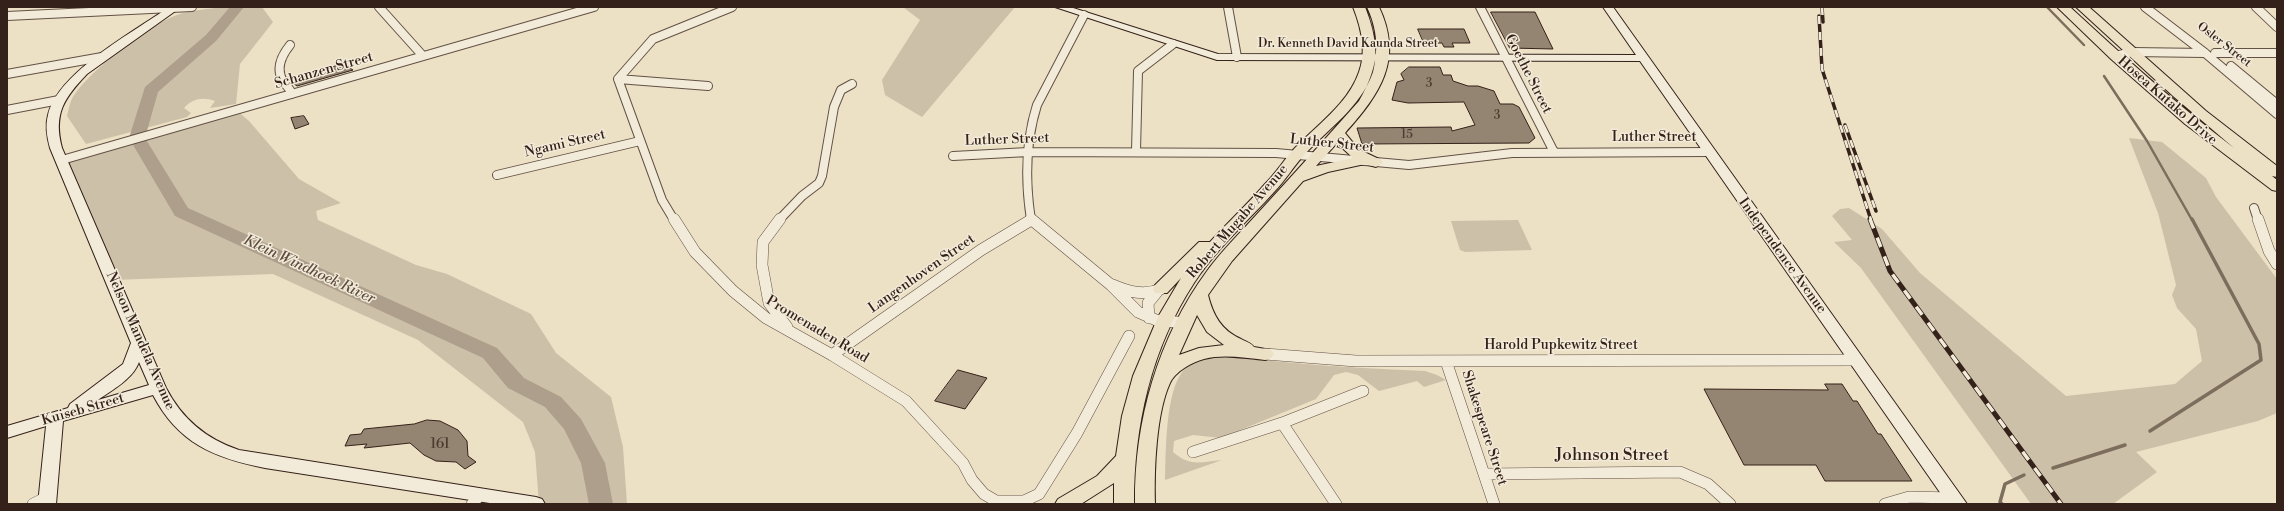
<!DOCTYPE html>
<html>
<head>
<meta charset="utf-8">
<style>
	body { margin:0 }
	#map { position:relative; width:2284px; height:511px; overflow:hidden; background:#ece0c5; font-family:"Libre Bodoni",serif }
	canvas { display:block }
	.frame { position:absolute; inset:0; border:8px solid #342119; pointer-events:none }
</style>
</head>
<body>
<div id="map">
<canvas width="2284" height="511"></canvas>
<div class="frame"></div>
</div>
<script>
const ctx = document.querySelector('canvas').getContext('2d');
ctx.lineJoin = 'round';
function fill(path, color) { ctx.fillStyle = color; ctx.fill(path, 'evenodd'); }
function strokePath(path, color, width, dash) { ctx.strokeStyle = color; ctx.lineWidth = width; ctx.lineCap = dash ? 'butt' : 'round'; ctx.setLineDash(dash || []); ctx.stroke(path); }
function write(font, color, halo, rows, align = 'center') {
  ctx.font = font + ' "Libre Bodoni",serif'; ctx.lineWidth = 3; ctx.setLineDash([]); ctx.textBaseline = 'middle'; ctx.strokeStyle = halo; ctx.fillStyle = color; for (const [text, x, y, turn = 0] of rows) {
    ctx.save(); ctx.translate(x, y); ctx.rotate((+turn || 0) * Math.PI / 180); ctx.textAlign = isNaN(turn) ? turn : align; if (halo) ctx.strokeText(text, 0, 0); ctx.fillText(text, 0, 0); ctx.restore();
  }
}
fill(new Path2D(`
	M223 7H262L273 22 240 64 236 104 210 108 215 101C203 97 193 98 184 108L191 113 187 117 86 144 67 116C68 112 69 106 71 101 82 76 150 24 177 15 191 10 208 9 223 7Z
	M903 7H1015L922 117 885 95 882 80 920 20Z
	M235 109 249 121 299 179 341 203 316 211 318 220 416 265 447 274 531 314 556 353 611 397 623 447 627 504H539L535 452 523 422 418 340 273 274 114 280 62 160Z
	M2129 138 2162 142 2206 178 2216 197 2277 279V413L2258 421 2136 452 2157 472 2113 504H2031L1861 268 1834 242 1852 240 1832 216 1840 209 1849 208 1882 229 1920 273 2066 396 2175 384 2202 361 2196 329 2177 308 2172 295 2176 285 2158 213Z
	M1518 220 1532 250 1465 252 1460 250 1451 221Z
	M1215 355C1242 355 1267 361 1294 363 1338 367 1381 369 1425 371L1437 375 1446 380 1424 387 1417 381 1379 391 1358 375 1346 372 1334 375 1316 399 1221 438 1193 435 1174 441 1173 452C1190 467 1201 462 1222 460L1165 480C1166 452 1165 393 1183 371 1191 361 1203 358 1215 355Z`), '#cdc0a8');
strokePath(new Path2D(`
	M2047 7 2084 45
	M2104 76 2147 141 2192 220`), '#7d6d5d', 2.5);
strokePath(new Path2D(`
	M2150 431 2261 360 2259 344 2192 219
	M2053 468 2125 445
	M2002 504 2000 502 2005 484 2024 475`), '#7d6d5d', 3.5);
fill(new Path2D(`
	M230 7H244L216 41 158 92 145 138 188 208 497 348 524 378 561 397 581 419 605 463 613 504H589L581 463 564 429 545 407 508 388 483 358 175 216 129 138 145 87 206 35Z`), '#ad9f8b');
const building = new Path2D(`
	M1491 12H1535L1553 49 1510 48Z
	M1418 29H1464L1470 43H1452L1454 47H1444L1442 43H1424Z
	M343 64 353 70 297 86 289 80Z
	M1409 67H1440L1443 75H1451L1453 81 1468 86H1478L1494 91 1500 104H1513L1519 107 1535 138 1529 143 1362 144 1357 128 1451 127 1452 131 1475 125 1464 102 1408 103 1392 100 1397 82 1404 80 1401 74Z
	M304 116 309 124 295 129 291 118Z
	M958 370 987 378 965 409 935 401Z
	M1825 384H1842L1853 401H1857L1878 434H1881L1912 481H1825L1816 465H1744L1704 389 1828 390Z
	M427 420 440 421 458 430 467 441 468 456 476 462 465 469 456 462 436 461 424 455 410 443 364 448 367 444 345 446 350 435 361 434 364 429 414 424Z`);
fill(building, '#948472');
strokePath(building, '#342119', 1);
const streetFar1 = new Path2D(`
	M379 7 423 56
	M1228 7 1237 57
	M1480 7 1554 152
	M2145 7 2205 53 2277 114
	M2256 7 2277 27
	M7 16 192 7
	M290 45C282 55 275 68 283 81 286 86 290 88 292 94
	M2215 53H2277
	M2115 56 2132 52 2205 53
	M2231 66 2277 104
	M7 74 102 57
	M618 79 708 86
	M7 110 59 100
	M1136 151 1138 71 1173 44
	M953 156 1028 152 1276 153 1409 165 1512 153 1709 152
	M62 160 594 7
	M497 175 640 141
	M2254 208 2258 220
	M674 220 662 200 618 79 653 39 732 7
	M779 220 802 196 819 183 822 176 834 107 841 90 852 84
	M1031 220C1025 181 1025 143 1037 105L1084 15`);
const street = new Path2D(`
	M674 219 695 252 733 291 766 318 832 355 906 401 963 463 972 480 984 494 996 501H1024L1039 494 1077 433 1129 336
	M780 219 763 242 762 265 769 303 787 327
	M1031 219 1111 285 1138 312 1156 320 1185 323
	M2258 219 2269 251 2277 264
	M1113 285C1129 292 1144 296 1161 289
	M1149 318 1148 303 1157 292
	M1265 354 1356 361 1857 360
	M832 355 981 250 1031 220
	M1446 361 1494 504
	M1282 423 1336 504
	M1193 452 1282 423 1363 391
	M1484 474 1680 472 1708 484 1730 504
	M33 504 47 497
	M472 504 480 495
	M1885 504 1909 497 1954 498`);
const secondary = new Path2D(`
	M169 7H181L87 74C64 98 53 114 62 148L166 388C182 419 206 439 239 450L536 497 542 499 545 504H496L265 468C214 458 178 443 153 395L63 421 56 504H38L46 426 7 438V426L68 408 70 404 123 364 131 343 50 148C47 137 45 126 48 115 58 72 134 32 169 7ZM139 362 149 385 98 400C112 390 133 379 139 362Z
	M1055 7H1070L1218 54 1636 55 1603 7H1613L1967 504H1948L1640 61 1217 60Z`);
const primary = new Path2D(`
	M1353 7H1365C1373 27 1379 50 1373 72 1361 107 1328 129 1304 155 1293 167 1285 181 1274 192 1247 222 1216 249 1194 283 1151 349 1134 426 1134 504H1114V483L1081 504H1055L1058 499 1097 476 1116 456 1122 416 1133 376 1158 317 1181 278 1167 293H1155L1153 289 1155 285 1199 242H1210C1228 222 1248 204 1265 184 1276 173 1284 160 1294 149 1317 125 1348 104 1359 72 1367 51 1361 27 1353 7Z
	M1367 7H1379C1404 60 1380 94 1345 133L1358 149 1381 160 1383 163 1376 167 1365 164 1328 172 1303 181 1232 261 1208 295C1213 315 1221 330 1241 339 1246 342 1250 342 1254 347L1271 350 1274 354 1271 358 1265 360C1245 358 1224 354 1204 359 1192 362 1175 372 1170 383 1156 413 1154 471 1155 504H1135C1134 421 1158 338 1207 271 1223 249 1242 231 1259 212 1293 175 1326 138 1359 101 1377 70 1383 41 1367 7ZM1337 143 1353 158 1316 166ZM1197 315 1207 332 1224 345 1199 348 1179 355Z
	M2057 7H2070C2123 56 2176 104 2234 148L2173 96 2076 7H2089L2206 111 2277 166V177L2272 176 2277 180V191L2272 190 2185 124 2111 59Z`);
strokePath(streetFar1, '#625144', 10);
strokePath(street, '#625144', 12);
strokePath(secondary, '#342119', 2);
strokePath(primary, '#342119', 2);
strokePath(streetFar1, '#f3ebd9', 8);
strokePath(street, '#f3ebd9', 11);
fill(secondary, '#f3ebd9');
fill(primary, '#ece0c5');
const railFar1 = new Path2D(`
	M1822 7 1823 22
	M1819 16 1822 69 1871 220
	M1845 125 1876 211`);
const rail = new Path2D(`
	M1870 219 1890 271 2061 504`);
strokePath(railFar1, '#342119', 3.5);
strokePath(rail, '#342119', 5);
strokePath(railFar1, '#f3ebd9', 2.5, [8]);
strokePath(rail, '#f3ebd9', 3.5, [10]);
write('12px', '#342119', '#f3ebd9', [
	["Dr. Kenneth David Kaunda Street",1348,44],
	["Osler Street",2224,45,38]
]);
write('12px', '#4c3a2f', null, [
	["3",1429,84],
	["3",1497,116],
	["15",1407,135]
]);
write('14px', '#342119', '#f3ebd9', [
	["Schanzen Street",324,71,-16],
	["Goethe Street",1528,74,63],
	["Hosea Kutako Drive",2167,101,41],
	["Luther Street",1654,138],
	["Luther Street",1007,140,-2],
	["Ngami Street",565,144,-13],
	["Luther Street",1332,144,6],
	["Robert Mugabe Avenue",1238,222,-49],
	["Independence Avenue",1782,256,54],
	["Langenhoven Street",922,274,-35],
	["Promenaden Road",817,330,31],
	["Nelson Mandela Avenue",140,341,66],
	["Harold Pupkewitz Street",1561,346],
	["Kuiseb Street",83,410,-16],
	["Shakespeare Street",1484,428,72]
]);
write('14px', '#4c3a2f', null, [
	["161",440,445]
]);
write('italic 15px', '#5e4d41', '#f3ebd9', [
	["Klein Windhoek River",309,270,25]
]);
write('17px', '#342119', '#f3ebd9', [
	["Johnson Street",1612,456]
]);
</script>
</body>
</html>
